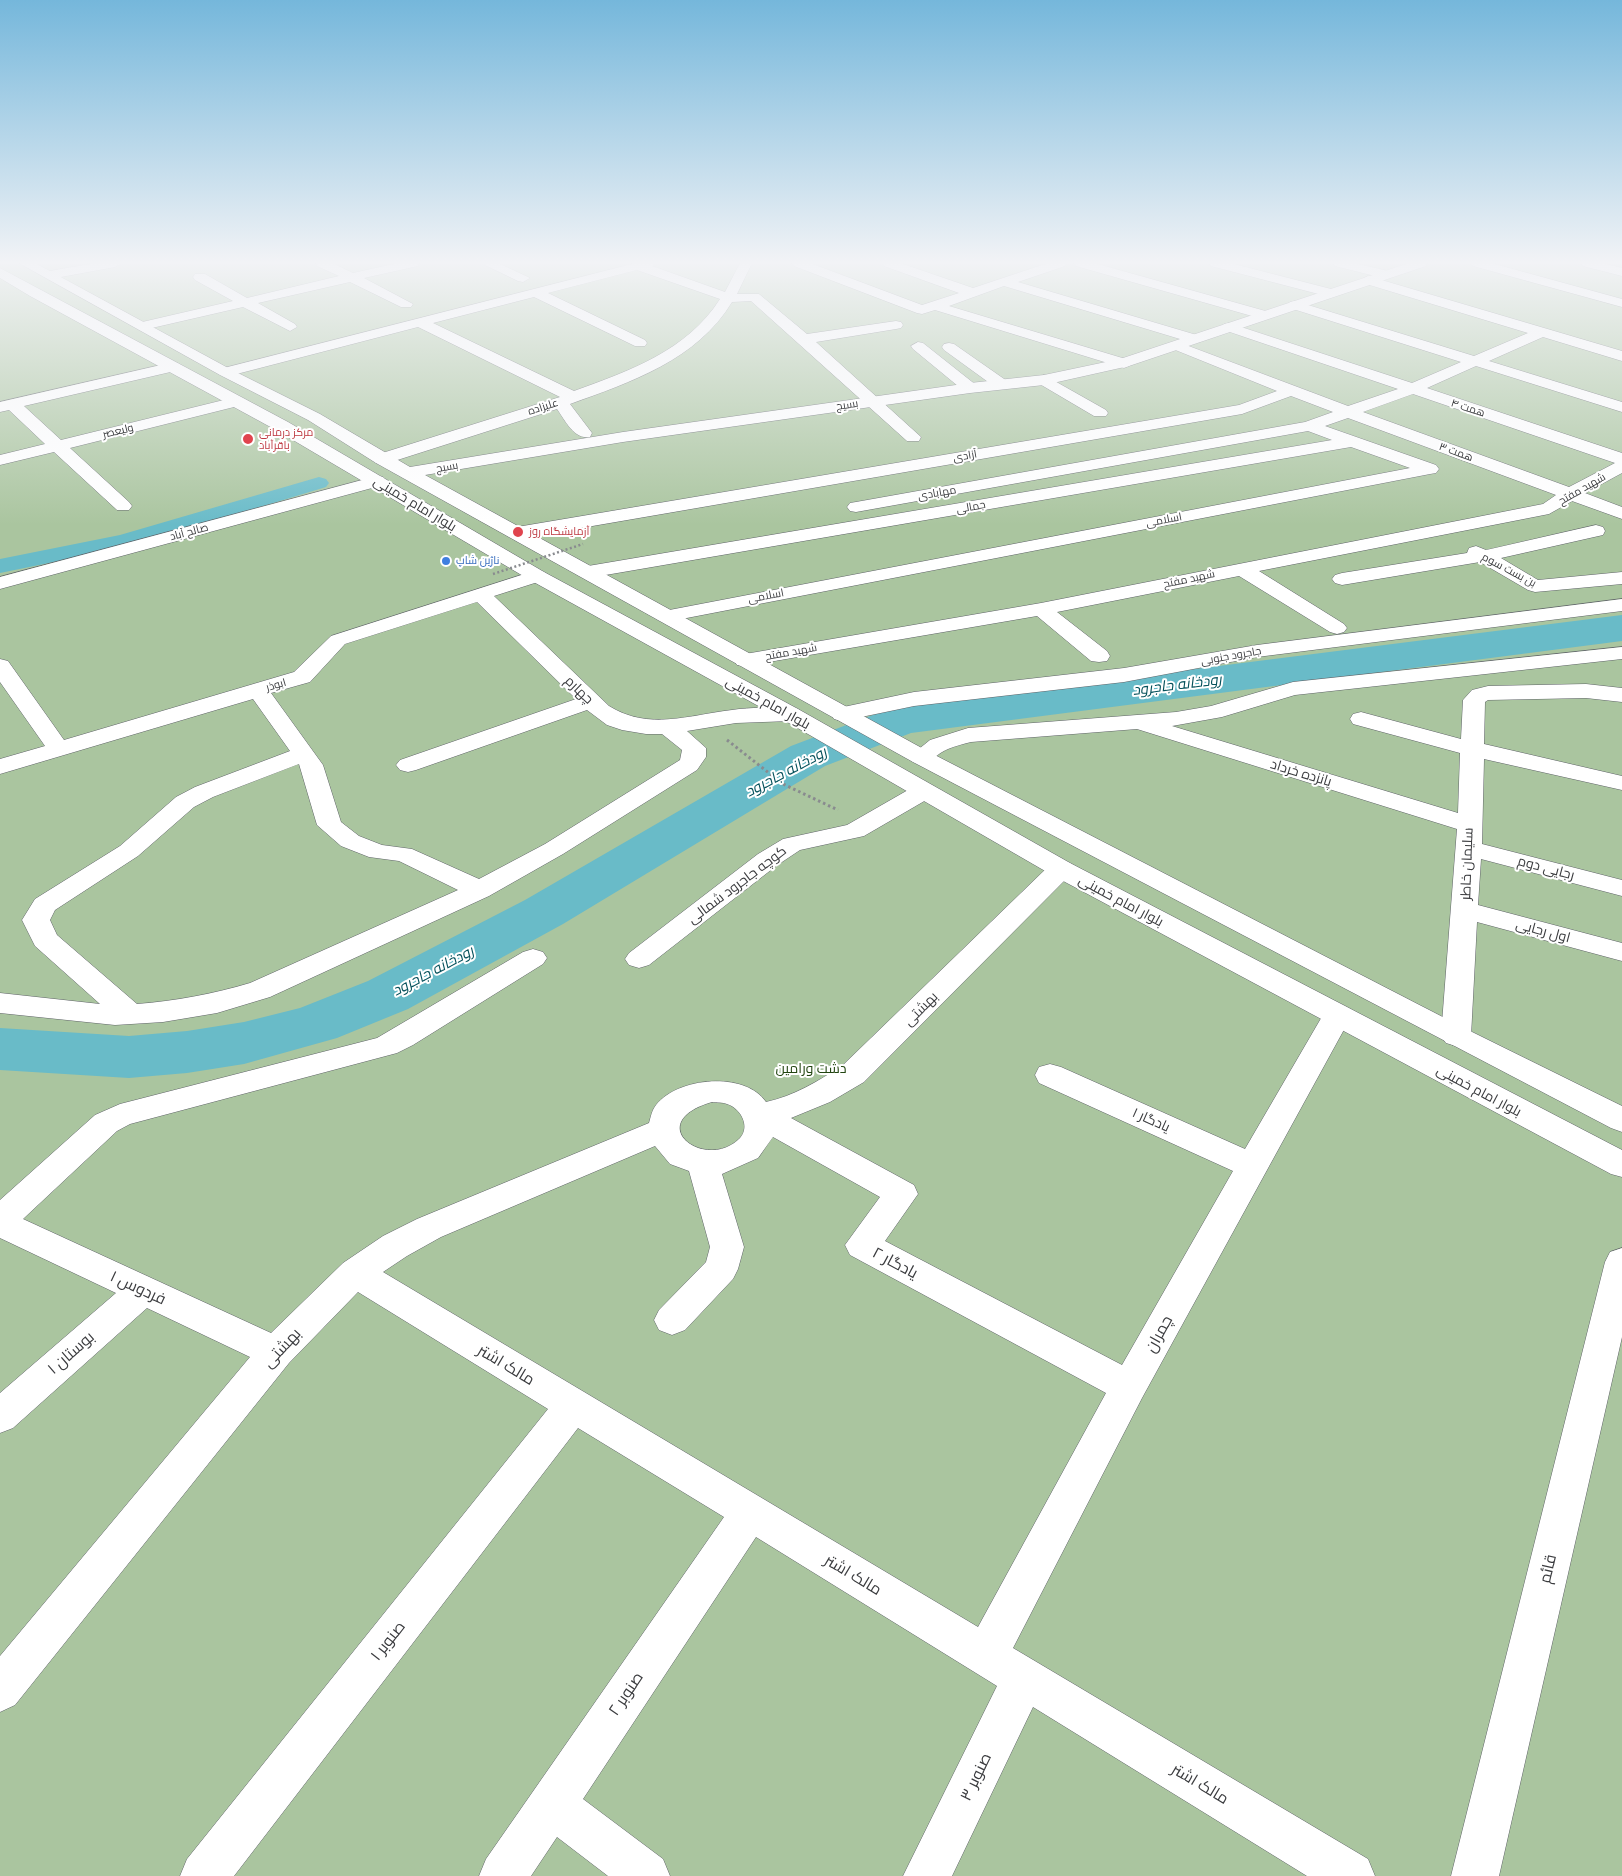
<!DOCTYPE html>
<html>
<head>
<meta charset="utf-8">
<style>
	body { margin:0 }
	canvas { display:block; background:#e1e5eb }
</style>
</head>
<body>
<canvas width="1622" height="1876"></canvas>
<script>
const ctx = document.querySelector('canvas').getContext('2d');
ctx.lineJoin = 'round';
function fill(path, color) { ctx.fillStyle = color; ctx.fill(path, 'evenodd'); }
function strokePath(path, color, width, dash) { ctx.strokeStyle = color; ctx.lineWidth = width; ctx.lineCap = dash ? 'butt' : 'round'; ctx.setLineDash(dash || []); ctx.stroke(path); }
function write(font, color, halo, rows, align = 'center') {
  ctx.font = font + ' "Public Sans",Cairo,sans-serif'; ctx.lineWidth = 4; ctx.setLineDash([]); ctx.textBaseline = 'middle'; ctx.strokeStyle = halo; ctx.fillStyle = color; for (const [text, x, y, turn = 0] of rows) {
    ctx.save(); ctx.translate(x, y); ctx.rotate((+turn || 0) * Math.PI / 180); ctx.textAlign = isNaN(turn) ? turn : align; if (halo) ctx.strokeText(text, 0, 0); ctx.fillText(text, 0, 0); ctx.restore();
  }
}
fill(new Path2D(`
	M0 263H1622V1876H0Z`), '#aac59f');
fill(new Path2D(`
	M319 477 326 479 329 483 326 487 132 546 0 573V559L120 535Z`), '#69bbc8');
fill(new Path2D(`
	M1622 615V641L911 733 825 766 563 924 408 1009 337 1038 244 1064 187 1073 129 1078 0 1070V1028L129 1036 187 1031 244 1022 300 1008 368 981 525 900 791 746 886 710 902 706Z`), '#69bbc8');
const minor = new Path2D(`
	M95 263H122L115 267 50 279 43 275 50 271Z
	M316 263H332L353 273 398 263H419L418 266 364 278 413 304 411 307H401L350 282 258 303 295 324 297 327 290 331 243 307 143 330 136 326 138 323 233 301 195 280 193 277 195 274H205L247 298 339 276 317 266Z
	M481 263H498L530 278 523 282 518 281Z
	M636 263H656L652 266 725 292 740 263H752L737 294H759L807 334 896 321 901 322 903 325 901 328 896 329 816 342 921 437 919 441H907L751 301 732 302C697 360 631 382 570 404L592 433 590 437C574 440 565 420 557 409L388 463H376L373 459 376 455 560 397 418 327 225 377 217 372 220 369ZM637 270 720 299C687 351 629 371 574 391L433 323 534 297 635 346H645L647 343 645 340 548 293Z
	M792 263H810L922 305 959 293 884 266 883 263H900L973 288 1048 263H1066L1065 266 1018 282 1200 336 1202 339 1200 342H1190L1004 286 949 306 1129 360 1132 363 1129 366 1124 368 935 310 922 314 917 313 794 266Z
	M1074 263H1094L1269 312 1271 315 1264 319 1259 318 1076 266Z
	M1209 263H1230L1335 290 1337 293 1330 297 1211 266Z
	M1333 263H1354L1388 271 1390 274 1383 278 1335 266Z
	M1471 263H1491L1622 299V307L1473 266Z
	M1581 263H1602L1622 268V276L1583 266Z
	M1368 276 1622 351V361L1543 337 1489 361 1622 402V412L1476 366 1427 388 1622 453V473L1585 493 1622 507V519L1572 501 1549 514 1259 571 1344 624 1347 628 1344 632 1337 634 1330 632 1239 576 1057 612 1107 651 1110 656 1107 661 1099 662 1091 661 1037 616 745 666 737 665 734 660 737 655 745 654 1041 603 1543 504 1556 495 1348 418 1325 426 1436 465 1439 469 1436 473 1430 474 666 622 659 620 656 616 659 612 1410 468 1351 447 588 578 581 576 578 572 581 568 588 566 1332 440 1308 431 856 512 850 511 847 507 850 503 856 502 1305 422 1333 412 1291 396 1242 414 517 539 510 537 508 533 510 529 517 527 1239 405 1277 391 1173 349 1171 346 1178 342 1348 406 1398 389 1224 330 1222 327 1224 324 1229 323 1412 383 1461 362 1290 308 1288 305 1290 302 1295 301 1474 356 1528 333 1363 283 1361 280ZM1413 394 1615 463 1569 487 1363 412Z
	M918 342 923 343 976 385 978 388 976 391H964L913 349 911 346Z
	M949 343 954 344 1007 381 1009 384 1007 387H995L944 350 942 347 944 344Z
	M174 362 179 364 182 367 179 370 24 406 61 440 236 397 242 399 244 402 242 405 70 448 129 502 132 506 129 510H117L54 452 0 465V455L45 444 9 410 0 412V402Z
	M1044 375 1106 410 1108 413 1106 416H1094L1038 383 1036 380Z
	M377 476 383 477 386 481 383 485 0 589V577Z
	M1596 525 1603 527 1605 531 1603 535 1501 558 1538 580 1622 572V584L1535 592 1528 590 1480 562 1342 585 1335 583 1332 579 1335 575 1342 573 1467 553 1469 548 1476 546 1486 550Z
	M537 570 544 572 547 576 544 580 494 596 609 706C649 731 689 715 732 710 751 707 771 708 790 707L798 709 801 714 798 719 790 721 736 723 687 731 706 748V757L697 770 563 854 489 896 270 997 217 1013 163 1022 115 1025 0 1013V993L100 1004 35 946 22 920 35 899 120 846 176 797 195 787 290 751 253 699 0 774V759L45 746 0 682V659L8 661 64 740 294 672 331 636ZM477 602 576 699 400 760 396 765 400 770 408 772 416 770 587 710 607 725 622 730 646 734H662L682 750 680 760 545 844 479 879 412 849 382 845 359 836 341 822 323 765 271 693 310 682 345 644ZM299 764 317 825 341 846 369 857 399 861 458 890 250 983C213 994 175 1001 137 1004L57 935 50 920 55 910 138 856 194 807 213 797Z
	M1622 599V611L1257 657 1124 682 914 706 842 721 834 719 831 714 834 709 914 692 1124 668 1257 645Z
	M1622 647V659L1295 695 1222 717 1172 726 1458 813 1460 753 1353 724 1350 719 1353 714 1361 712 1461 739 1463 700 1472 690 1488 686 1586 684 1622 688V702L1586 698 1488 700 1485 702 1484 744 1622 776V790L1484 759 1482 844 1622 880V896L1481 859 1478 905 1622 943V961L1477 922 1471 1036 1466 1043 1456 1046 1446 1043 1441 1036 1457 829 1137 729 971 742C963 744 955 746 948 749 934 755 929 766 913 762L909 757 930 740 968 728 1176 712 1211 706 1293 682Z
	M924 784 933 786 936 791 933 796 864 836 800 850 776 866 649 965 639 968 629 965 625 959 629 953 758 854 783 839 847 825 915 786Z
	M1061 861 1070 863 1074 869 1070 875 864 1082 830 1102 791 1118 914 1185 918 1194 885 1241 1122 1365 1233 1171 1039 1083 1035 1075 1039 1067 1050 1064 1061 1067 1245 1149 1327 1008 1337 1005 1347 1008 1352 1015 1142 1398 1013 1648 1368 1859 1375 1876H1307L1033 1707 952 1876H903L997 1686 756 1537 583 1799 663 1859 670 1876H608L557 1837 531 1876H479L486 1859 724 1517 578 1428 234 1876H180L187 1859 548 1409 358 1292 289 1363 15 1705 0 1712V1656L250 1357 147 1308 13 1428 0 1433V1393L116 1293 0 1238V1200L95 1115 120 1104 377 1038 523 952 533 949 543 952 547 958 543 964 413 1045 397 1053 130 1124 117 1131 23 1219 271 1333 343 1263 383 1236 417 1219 649 1123C651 1116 652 1110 656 1105 678 1077 745 1071 766 1102 794 1096 818 1081 842 1066L1052 863ZM712 1102C717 1103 723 1102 727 1104 740 1108 751 1126 740 1138 706 1173 640 1123 712 1102ZM773 1137 880 1197 845 1245 850 1255 1106 1393 978 1627 383 1272 407 1256 441 1237 655 1146 670 1164 689 1171 710 1247 706 1262 659 1310 654 1320 659 1330 672 1335 685 1330 733 1279 738 1269 744 1247 722 1174 758 1158Z
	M1622 1248V1337L1499 1876H1451L1605 1262 1610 1252Z`);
const major = new Path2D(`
	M19 263H35L230 369 320 414 410 467 623 432 970 383 1044 375 1120 359 1409 263H1427L1426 266 1129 366 1044 385 970 393 623 442 425 475 929 752 1466 1029 1622 1106V1132L1611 1128 913 762 376 463 308 420 220 375Z
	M0 268 288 422 544 572 798 709 1070 863 1622 1150V1177L1611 1174 1052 875 782 719 530 580 276 430 30 296 0 278Z`);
strokePath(minor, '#606469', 1);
strokePath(major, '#606469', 1);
strokePath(new Path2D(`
	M727 740 783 784 838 810`), '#898b8f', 3, [2.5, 3]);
fill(minor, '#fff');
fill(major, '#fff');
strokePath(new Path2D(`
	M493 574 583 544`), '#898b8f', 2.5, [2, 2.5]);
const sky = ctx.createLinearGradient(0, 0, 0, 525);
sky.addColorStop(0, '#75b7db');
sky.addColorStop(0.5, '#f2f3f6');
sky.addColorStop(1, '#f2f3f600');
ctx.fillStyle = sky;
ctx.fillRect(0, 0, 1622, 525);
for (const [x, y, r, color] of [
	[248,439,6,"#e0444e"],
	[518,532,6,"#e0444e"],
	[446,561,5,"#3f7fe0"]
]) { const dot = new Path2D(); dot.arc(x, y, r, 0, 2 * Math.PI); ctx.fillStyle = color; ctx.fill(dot); strokePath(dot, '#fff', 2); }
write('11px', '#3b3c3f', '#fff', [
	["بسیج",847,405,-9],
	["علیزاده",543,407,-18],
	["همت ۴",1468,408,18],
	["ولیعصر",118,431,-14],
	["همت ۳",1456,452,20],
	["آزادی",965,456,-10],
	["بسیج",447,467,-10],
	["شهید مفتح",1582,489,-30],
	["مهابادی",937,493,-10],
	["جمالی",971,507,-10],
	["اسلامی",1164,520,-11],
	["صالح آباد",189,532,-15],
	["بن بست سوم",1509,570,28],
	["شهید مفتح",1189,579,-12],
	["اسلامی",766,596,-11],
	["شهید مفتح",791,652,-10],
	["جاجرود جنوبی",1231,656,-10],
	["ابوذر",276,685,-16]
]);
write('11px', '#be3a42', '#fff', [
	["مرکز درمانی",259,433],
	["باقرآباد",259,446],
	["آزمایشگاه روز",529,532]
], 'left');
write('11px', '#366cbe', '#fff', [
	["ناژین شاپ",456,561]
], 'left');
write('14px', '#3b3c3f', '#fff', [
	["بلوار امام خمینی",415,504,31],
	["چهارم",579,690,44],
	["بلوار امام خمینی",768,703,29],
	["پانزده خرداد",1301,773,17],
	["سلیمان خاطر",1467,864,-88],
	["رجایی دوم",1546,868,15],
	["کوچه جاجرود شمالی",737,885,-37],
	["بلوار امام خمینی",1121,901,28],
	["اول رجایی",1543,931,15],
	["بهشتی",921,1009,-45],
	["بلوار امام خمینی",1479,1091,28],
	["یادگار ۱",1151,1120,24]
]);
write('14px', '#224511', '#fff', [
	["دشت ورامین",811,1069]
]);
write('italic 15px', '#05515b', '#fff', [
	["رودخانه جاجرود",1177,685,-7],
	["رودخانه جاجرود",786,772,-28],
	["رودخانه جاجرود",433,971,-28]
]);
write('16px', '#3b3c3f', '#fff', [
	["یادگار ۲",895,1263,28],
	["فردوس ۱",138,1288,25],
	["چمران",1159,1334,-61],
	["بهشتی",282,1348,-47],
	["بوستان ۱",71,1353,-41],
	["مالک اشتر",506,1365,31],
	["قائم",1548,1569,-77],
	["مالک اشتر",853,1575,31],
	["صنوبر ۱",388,1641,-52],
	["صنوبر ۲",626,1694,-56],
	["صنوبر ۳",976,1777,-64],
	["مالک اشتر",1200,1784,31]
]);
</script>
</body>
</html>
